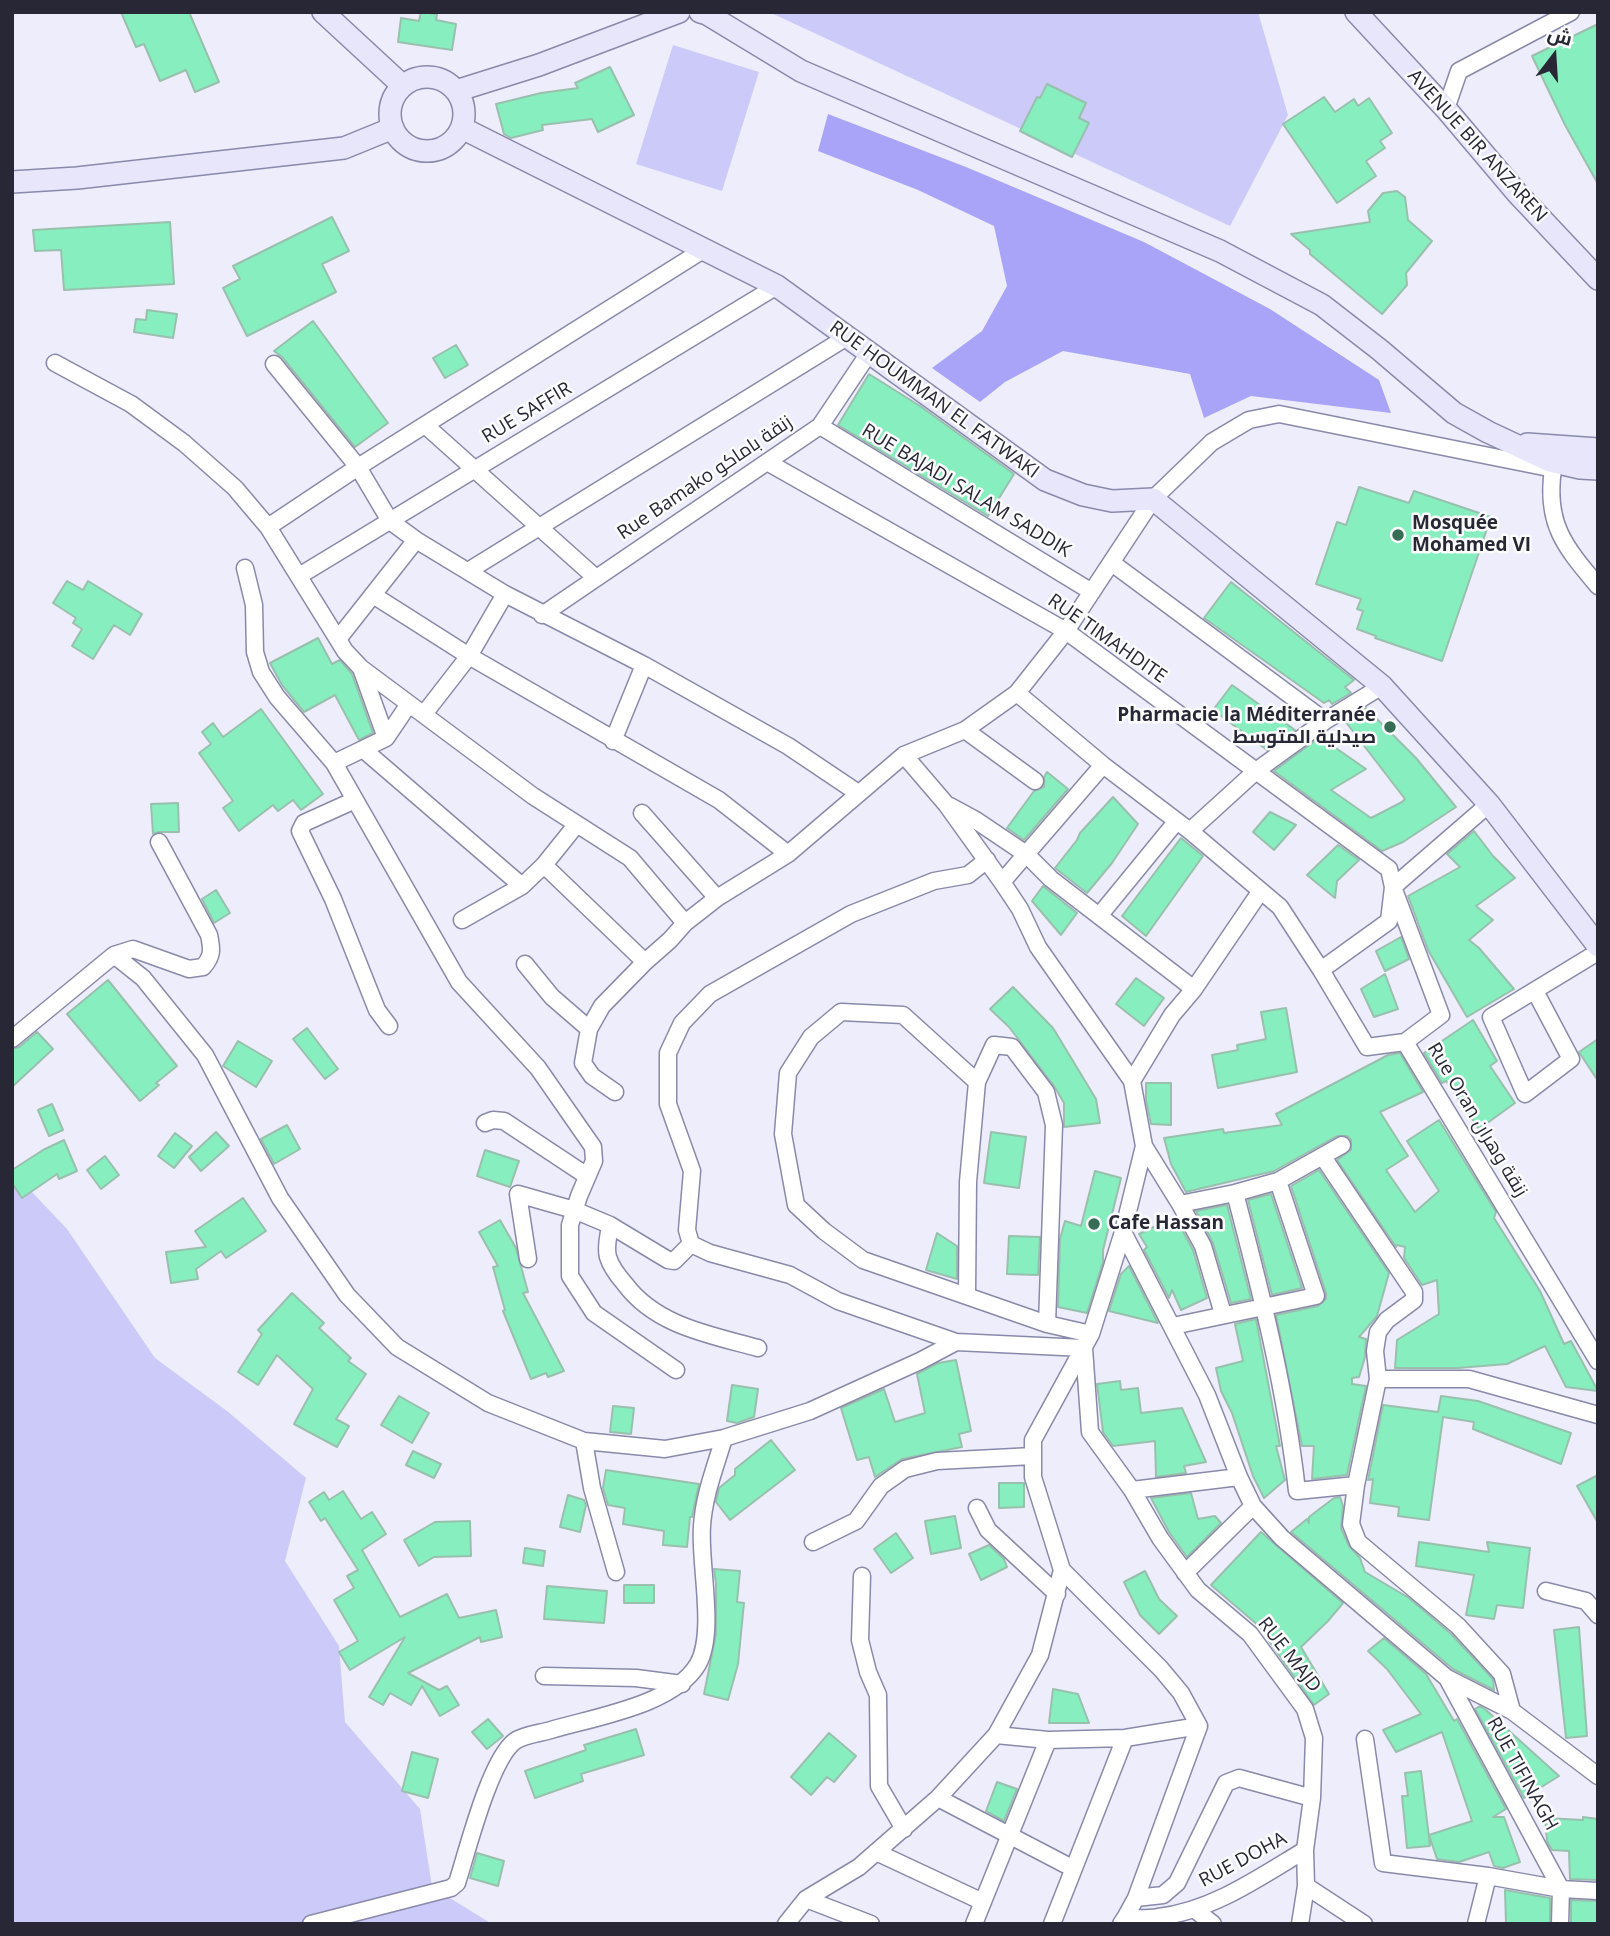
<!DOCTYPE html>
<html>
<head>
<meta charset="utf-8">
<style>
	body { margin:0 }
	#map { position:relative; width:1610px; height:1936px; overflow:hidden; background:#ededfc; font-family:"Open Sans",Cairo,sans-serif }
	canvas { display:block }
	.frame { position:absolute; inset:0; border:14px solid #282735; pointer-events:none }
	.north { position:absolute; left:1519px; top:21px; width:70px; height:70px; -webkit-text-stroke:5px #fcfcfc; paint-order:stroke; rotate:17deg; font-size:19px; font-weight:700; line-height:28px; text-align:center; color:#282735 }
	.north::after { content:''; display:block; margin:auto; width:24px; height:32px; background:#282735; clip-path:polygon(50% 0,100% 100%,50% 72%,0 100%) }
</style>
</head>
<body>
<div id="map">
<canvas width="1610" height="1936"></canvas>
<div class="frame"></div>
<div class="north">ش</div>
</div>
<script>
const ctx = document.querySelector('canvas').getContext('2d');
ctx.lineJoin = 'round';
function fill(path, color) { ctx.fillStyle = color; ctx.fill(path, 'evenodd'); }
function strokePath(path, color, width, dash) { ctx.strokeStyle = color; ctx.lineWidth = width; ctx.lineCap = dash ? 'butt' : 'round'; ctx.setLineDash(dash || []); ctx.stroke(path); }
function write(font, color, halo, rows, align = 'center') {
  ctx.font = font + ' "Open Sans",Cairo,sans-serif'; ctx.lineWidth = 5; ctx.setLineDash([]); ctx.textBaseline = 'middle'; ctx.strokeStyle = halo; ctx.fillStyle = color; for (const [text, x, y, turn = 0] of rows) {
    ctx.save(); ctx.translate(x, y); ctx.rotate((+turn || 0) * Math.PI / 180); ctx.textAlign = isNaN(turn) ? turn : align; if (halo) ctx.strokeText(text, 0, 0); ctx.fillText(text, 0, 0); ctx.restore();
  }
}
fill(new Path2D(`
	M769 12H1258L1288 115 1230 226Z
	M673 45 759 72 722 191 636 164Z
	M12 1171 67 1229 155 1358 227 1411 306 1478 285 1561 339 1646 345 1722 420 1809 432 1887 492 1924H12Z`), '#cbcaf9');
fill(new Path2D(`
	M828 114 966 167 1144 242 1270 309 1379 380 1391 413 1251 396 1204 418 1190 374 1063 351 1005 382 980 402 932 368 982 331 1007 286 994 226 918 190 818 151Z`), '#a9a4f7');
const building = new Path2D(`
	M121 12H189L219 82 195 92 186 70 160 81 144 44 136 47Z
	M421 12 437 14 436 20 456 24 452 50 398 42 401 18 419 21Z
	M1598 24V184L1565 125 1532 56Z
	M610 67 634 115 598 132 592 119 542 125 543 130 511 138 504 134 496 104 541 93 578 88 575 83Z
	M1047 84 1086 103 1079 118 1089 123 1072 157 1020 131 1037 97 1040 98Z
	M1324 97 1335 112 1354 99 1358 106 1369 98 1392 133 1380 141 1385 148 1366 161 1376 176 1337 203 1283 124Z
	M1397 191 1405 197 1408 220 1432 241 1406 273 1407 285 1382 314 1310 254V250L1291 234 1370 222 1368 211 1383 193Z
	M332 217 349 251 322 264 336 292 247 336 223 288 240 279 233 266Z
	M170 222 174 284 64 290 61 250 35 251 33 230Z
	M147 310 177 314 173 338 134 332 136 319 146 320Z
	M313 321 388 423 355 447 282 357 274 351Z
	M456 345 468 365 445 378 433 358Z
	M869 374 920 406 1014 474 988 516 838 425Z
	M1359 487 1409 503 1414 491 1491 517 1442 661 1375 638 1376 636 1357 629 1363 611 1357 609 1361 599 1316 584 1337 522 1346 525Z
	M67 581 83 590 88 581 142 614 130 635 114 625 93 659 72 646 82 629 73 623 76 618 53 603Z
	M1231 582 1354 680 1345 687 1351 693 1332 704 1329 700 1324 703 1204 618Z
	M318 638 332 664 340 660 352 674 373 733 359 740 335 695 304 712 282 685 270 663Z
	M1232 685 1295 730 1267 750 1213 710Z
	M1366 708 1416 758 1456 807 1403 842 1382 851 1274 771 1320 737 1366 769 1331 790 1371 818 1402 802 1405 799 1345 721Z
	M261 709 323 794 301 810 293 800 278 811 273 805 239 831 223 808 233 801 199 753 211 744 202 732 213 723 223 737Z
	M1047 772 1068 789 1024 840 1007 828 1034 791 1044 787V777Z
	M1113 797 1138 824 1112 863 1087 893 1055 868 1077 840 1080 833Z
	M178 803 179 832H159L153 834 151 804Z
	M1270 812 1296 825 1274 850 1253 832Z
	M1474 831 1493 856 1515 878 1476 906 1493 920 1469 940 1479 948 1514 989 1467 1017 1428 950 1408 896 1460 867 1447 854Z
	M1181 838 1203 856 1146 936 1122 916Z
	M1338 845 1359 860 1337 881 1335 898 1307 875Z
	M1043 886 1077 913 1061 935 1032 901Z
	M216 890 230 913 214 923 202 899Z
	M1401 937 1409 959 1385 971 1376 951Z
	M1385 974 1398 1009 1374 1017 1361 989Z
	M1136 978 1164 998 1144 1026 1116 1004Z
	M108 980 177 1066 156 1083 159 1085 140 1101 67 1014Z
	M1013 987 1053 1028 1096 1099 1100 1123 1064 1127V1103L1054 1086 1009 1027 990 1009Z
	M1286 1008 1297 1072 1218 1088 1212 1055 1238 1050 1237 1045 1266 1039 1261 1012Z
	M1473 1020 1497 1061 1490 1066 1515 1103 1479 1129 1446 1081 1442 1083 1424 1053Z
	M307 1028 338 1069 325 1079 293 1039Z
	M37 1032 53 1049 12 1087V1049L19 1047Z
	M1598 1039V1081L1579 1052Z
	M238 1041 272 1061 256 1087 223 1066Z
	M1400 1053 1423 1092 1380 1112 1408 1156 1386 1170 1415 1212 1439 1191 1407 1141 1439 1120 1496 1212 1494 1218 1540 1291 1564 1344 1571 1341 1598 1391 1566 1387 1545 1346 1507 1364 1458 1368H1395L1397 1340 1439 1314 1437 1280 1422 1285 1404 1258 1405 1247 1397 1245 1396 1247 1337 1160 1351 1150V1140L1347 1136H1337L1274 1171 1186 1192 1171 1164 1164 1138 1223 1129 1224 1133 1282 1125 1276 1114 1388 1055Z
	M1146 1083H1171V1125L1151 1124 1146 1100Z
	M52 1104 63 1130 49 1136 38 1110Z
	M287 1125 300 1149 274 1164 261 1139Z
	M216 1132 229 1146 201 1171 189 1157Z
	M991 1132 1026 1137 1019 1188 984 1183Z
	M175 1133 192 1146 174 1168 158 1156Z
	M64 1140 77 1171 59 1179 57 1174 22 1198 12 1183V1170L43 1150Z
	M485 1150 519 1161 510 1187 477 1176Z
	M105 1156 119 1175 101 1189 87 1170Z
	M1319 1170 1389 1273 1377 1316 1359 1337 1366 1339 1365 1357 1359 1377 1352 1378V1384L1366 1386 1347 1475 1312 1479 1314 1446H1302L1276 1315 1318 1306 1326 1299V1293L1291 1186Z
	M1095 1171 1121 1178 1103 1250V1262L1087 1313 1058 1307 1060 1239 1065 1221 1081 1226Z
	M1271 1194 1302 1288 1272 1295 1248 1200Z
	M243 1198 266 1231 226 1258 221 1251 196 1269 198 1279 171 1283 166 1252 206 1247 195 1231Z
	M1227 1205 1251 1299 1231 1303 1213 1243 1196 1211Z
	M1175 1217 1193 1250 1207 1298 1181 1310 1172 1290 1169 1298 1144 1250 1147 1247 1139 1234Z
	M500 1220 516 1248 528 1292 523 1293 564 1371 548 1377 546 1373 531 1379 503 1311 505 1310 493 1267 498 1266 479 1232Z
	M937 1233 957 1246V1279L926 1270Z
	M1009 1236 1040 1237 1038 1275 1007 1274Z
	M1129 1266 1158 1323 1109 1311 1121 1274Z
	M292 1293 324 1323 319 1328 351 1358 348 1361 366 1374 336 1419 349 1426 337 1447 294 1424 313 1389 277 1355 258 1385 238 1372 262 1334 258 1330Z
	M1256 1319 1280 1446H1276L1285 1480 1264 1498 1253 1476 1232 1413 1221 1391 1216 1368 1243 1361 1235 1324Z
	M956 1360 971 1431 959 1434 962 1447 902 1459 875 1477 869 1457 857 1460 841 1408 884 1389 895 1422 925 1413 917 1374 938 1363Z
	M1120 1381 1121 1390 1138 1388 1141 1413 1182 1408 1206 1462 1184 1466 1186 1473 1156 1477 1155 1441 1113 1446 1103 1432 1097 1384Z
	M732 1385 758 1389 754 1417 737 1423 727 1421Z
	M399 1396 429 1413 412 1443 381 1425Z
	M1441 1396 1478 1401 1571 1433 1561 1464 1473 1429 1474 1422 1443 1417 1429 1520 1398 1516 1399 1507 1370 1503 1373 1479 1368 1480 1383 1405 1438 1412Z
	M613 1406 634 1408 631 1434 610 1432Z
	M771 1440 795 1470 730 1520 716 1502 719 1488 735 1475V1469Z
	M413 1451 441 1464 434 1478 406 1465Z
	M606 1470 699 1484 692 1517H690L687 1547 663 1545 664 1531 623 1524 625 1508 608 1505 603 1488Z
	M1598 1475V1523L1577 1486Z
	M999 1483H1024V1507L999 1508Z
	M343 1491 361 1519 372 1512 386 1534 362 1550 400 1617 447 1594 459 1618 496 1610 502 1637 481 1642 480 1637 408 1673 439 1690 447 1686 459 1705 440 1716 422 1686 411 1705 390 1693 383 1705 369 1697 405 1637 350 1670 339 1652 358 1641 334 1600 354 1588 347 1576 358 1570 325 1518 321 1521 309 1502 324 1492 329 1500Z
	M1191 1493 1198 1519 1215 1516 1221 1523 1187 1557 1169 1532 1151 1498Z
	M568 1495 584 1500 586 1505 580 1532 560 1527Z
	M1340 1497 1343 1506 1341 1528 1349 1546 1360 1558 1365 1572 1409 1598 1451 1634 1493 1679 1494 1690 1453 1669 1291 1532 1307 1519 1309 1523V1517L1334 1498Z
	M955 1516 961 1548 931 1554 925 1521Z
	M470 1521 471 1556 434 1557 419 1566 404 1540 435 1522Z
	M1261 1532 1343 1603 1328 1621 1301 1647 1329 1694 1314 1705 1269 1641 1273 1638 1211 1585Z
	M896 1533 913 1558 891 1573 874 1549Z
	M1419 1542 1489 1552 1487 1542 1530 1548 1523 1608 1497 1605 1494 1619 1466 1615 1474 1575 1416 1566Z
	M989 1545 1004 1559 1007 1567 981 1580 969 1554Z
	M525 1548 545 1551 543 1566 523 1563Z
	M714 1569 740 1571 737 1602 744 1603 738 1664 728 1700 704 1694 716 1634V1583Z
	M1145 1571 1159 1599 1177 1616 1159 1634 1140 1615 1124 1582Z
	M624 1585H654V1603H624Z
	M547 1586 607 1591 604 1623 544 1619Z
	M1579 1627 1587 1736 1566 1738 1554 1630Z
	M1384 1638 1426 1674 1454 1721 1457 1719 1506 1809 1493 1817H1504L1520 1862 1503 1868 1494 1866 1489 1852 1459 1862 1437 1859 1429 1835 1472 1821 1442 1732 1396 1752 1383 1730 1421 1714 1387 1669 1368 1651Z
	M1053 1689 1078 1694 1089 1723H1049Z
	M1480 1706 1486 1710 1559 1776 1524 1798 1475 1709Z
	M488 1719 503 1736 487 1749 472 1732Z
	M636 1729 644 1755 581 1774 583 1781 535 1798 525 1771 586 1750 584 1745Z
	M829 1733 856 1756 834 1782 827 1777 811 1795 791 1777Z
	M412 1752 438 1759 428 1798 402 1791Z
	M1421 1771 1430 1846 1407 1848 1402 1796H1408L1405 1773Z
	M997 1782 1017 1789 1004 1821 986 1811Z
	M1583 1817 1598 1819V1880L1570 1879 1569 1851 1552 1850 1547 1841 1545 1818 1583 1820Z
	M477 1853 504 1861 498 1886 470 1878Z
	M1505 1890 1550 1898V1924H1506Z
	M1571 1900 1598 1901V1924H1571Z`);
fill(building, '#87eec0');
strokePath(building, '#99c0ad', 2);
const street = new Path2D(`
	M1446 109 1459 71 1571 12
	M55 363 131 404 184 443 235 488 268 527 345 651 361 668 386 738
	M274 364 358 467 390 521 416 540 505 594 644 665 788 746 858 793
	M425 425 596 578
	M820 426 1092 592
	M767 462 1066 631 1389 869 1393 887 1441 1015 1405 1042
	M1553 469C1545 523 1564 546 1598 586
	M268 527 358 467 703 250
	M1112 563 1325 721
	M245 568 254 605 255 652 261 672 277 697 334 763 459 982 538 1068 593 1147 594 1161 579 1196 570 1225V1276L594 1313 676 1370
	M468 571 847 337
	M299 576 777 286
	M373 595 469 656 719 800 788 854
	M542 615 820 426 869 353
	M338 639 416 540
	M361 668 533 796 630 858 685 923
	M1017 693 1103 765 1190 831 1280 907 1321 970 1367 1047 1405 1042 1598 1361
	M424 714 469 656 505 594
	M965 730 1035 781
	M613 741 644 665
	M364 750 522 886 544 865 645 962
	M904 755 946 804 1002 882 1020 909 1038 947 1132 1081 1144 1146 1180 1204 1203 1246 1223 1314
	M334 763 386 738 409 704
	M355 800 304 823 300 831 333 899 377 1010 389 1026
	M950 806 974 819 1026 854 1051 879 1194 989
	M642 813 717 898
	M1190 831 1256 771 1325 721 1382 686
	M544 865 577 824
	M1002 882 1103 765
	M1099 916 1176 822
	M462 920 522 886
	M114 955 133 949 189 969 203 967C213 956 212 949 209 935L159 842
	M525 964 552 997 589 1029
	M1321 970 1389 921 1393 887 1489 804
	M1535 991 1571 1059 1525 1094 1491 1017 1598 952
	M12 1039 114 955 143 978 205 1055 280 1198 347 1295 397 1347 488 1403 584 1441 665 1449 724 1438 810 1411 920 1361 956 1342 1084 1348
	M1132 1081 1172 1015 1194 989 1260 892
	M977 1082 903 1015 841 1012 811 1037 788 1073 783 1134 796 1205 824 1231 863 1260 1047 1324 1091 1334
	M615 1092 592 1076 583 1063 589 1029 602 1006 645 962 670 940 685 923 717 898 788 854 904 755 965 730 1017 693 1066 631 1153 499 1212 442 1249 420 1279 414 1554 469
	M485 1123 493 1120 504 1121 587 1176
	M1323 1157 1414 1292V1300L1387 1320 1378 1332 1375 1351 1378 1379 1356 1485 1351 1524 1358 1542 1458 1626 1502 1674 1512 1711 1598 1776
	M1235 1193C1261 1292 1286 1390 1297 1491L1356 1485
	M1180 1204 1235 1193 1278 1181 1342 1145
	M610 1225C609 1235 605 1246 608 1257 611 1267 618 1276 625 1284 656 1326 711 1335 758 1348
	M1123 1232 1207 1395 1239 1477 1253 1506 1282 1538 1447 1678 1512 1711
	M528 1259 518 1194 574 1210 610 1225 668 1260 674 1261 691 1244
	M967 1295 968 1182 977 1082 994 1045 1012 1047 1046 1092 1054 1125 1047 1324
	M1173 1326 1316 1296 1278 1181
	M956 1342 838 1301 790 1275 710 1253 691 1244 687 1230 692 1171 668 1104V1053L682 1023 710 994 851 914 934 881 968 875 987 860
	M1084 1348 1090 1432 1132 1490 1239 1477
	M1378 1379H1469L1598 1415
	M584 1441 592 1488 616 1572
	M1132 1490 1160 1538 1198 1590 1250 1634 1305 1709 1314 1738 1312 1798 1305 1850 1306 1886 1300 1924
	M977 1508 988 1530 1057 1594
	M813 1542 856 1521 881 1486 905 1469 937 1461 1033 1456
	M1062 1570 1161 1669 1181 1693 1199 1726 1136 1898 1125 1918
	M1185 1573 1253 1506
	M862 1576 860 1640 868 1672 878 1695 879 1786 904 1829
	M1546 1591 1586 1601 1598 1615
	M544 1676 636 1678 682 1684
	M1447 1678 1561 1889 1560 1924
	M996 1735 1048 1740 1125 1738 1199 1726
	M1365 1739 1383 1863 1488 1876 1561 1889 1598 1891
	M938 1798 1072 1868
	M876 1852 983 1902
	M1306 1886 1364 1924
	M1136 1898 1163 1895 1177 1883 1226 1783 1239 1778 1312 1798
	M806 1899 871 1924
	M1194 1909 1213 1924
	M311 1924 451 1888 457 1883C467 1852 490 1759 515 1741 523 1735 541 1733 551 1730 595 1717 674 1705 698 1664 716 1632 699 1563 702 1526 704 1495 715 1468 724 1438
	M786 1924 806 1899 859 1867 938 1798 996 1735 1040 1655 1062 1570 1033 1477V1440L1091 1334 1123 1232 1144 1146
	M974 1924 1048 1740
	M1052 1924 1125 1738
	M1121 1924 1125 1918C1136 1918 1147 1919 1158 1917 1212 1911 1260 1877 1305 1850
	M1476 1924 1488 1876`);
const secondary = new Path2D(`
	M323 12 403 86
	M700 12 707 14 801 71 1220 251 1322 305 1380 350 1454 413 1488 432 1550 461 1580 468 1598 469
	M1356 12 1446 109 1517 193 1598 279
	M390 114a37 37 0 1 1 74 0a37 37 0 1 1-74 0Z
	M456 91 539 65 679 12
	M462 128 777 286 1045 480 1083 495 1112 501 1153 499 1382 686 1489 804 1598 946
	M12 182 77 178 344 148 393 128
	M1527 444 1598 449`);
strokePath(street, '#8989aa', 19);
strokePath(secondary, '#8989aa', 24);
strokePath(street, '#fff', 16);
strokePath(secondary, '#e7e6fb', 21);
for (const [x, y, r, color] of [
	[1398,535,7,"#366e55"],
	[1390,727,7,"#366e55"],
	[1094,1224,7,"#366e55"]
]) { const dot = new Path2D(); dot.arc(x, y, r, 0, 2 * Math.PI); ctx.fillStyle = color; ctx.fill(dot); strokePath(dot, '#fcfcfc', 2.5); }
write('19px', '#282735', '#fcfcfc', [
	["AVENUE BIR ANZAREN",1477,146,48],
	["RUE HOUMMAN EL FATWAKI",934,400,36],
	["RUE SAFFIR",527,413,-31],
	["Rue Bamako زنقة باماكو",705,478,-34],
	["RUE BAJADI SALAM SADDIK",966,491,31],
	["RUE TIMAHDITE",1107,639,35],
	["Rue Oran زنقة وهران",1477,1120,59],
	["RUE MAJD",1289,1655,52],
	["RUE TIFINAGH",1522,1774,61],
	["RUE DOHA",1243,1860,-28]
]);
write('bold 19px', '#282735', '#fcfcfc', [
	["Mosquée",1412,524],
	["Mohamed VI",1412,546],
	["Pharmacie la Méditerranée",1376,716,"right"],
	["صيدلية المتوسط",1376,738,"right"],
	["Cafe Hassan",1108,1224]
], 'left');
</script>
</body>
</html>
